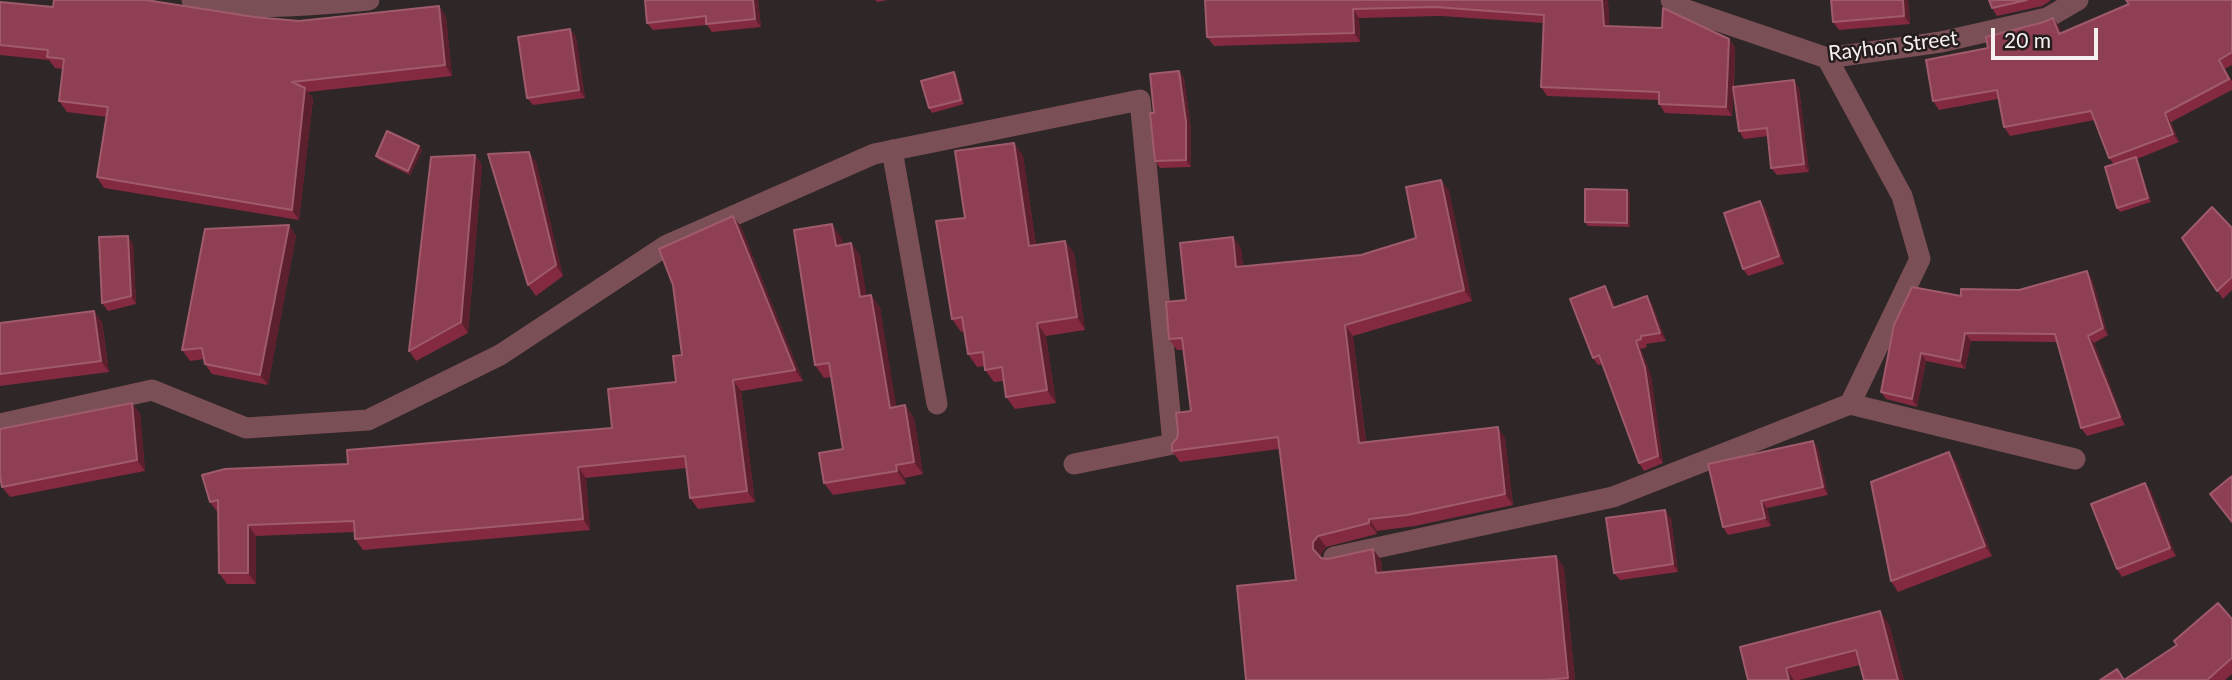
<!DOCTYPE html>
<html>
<head>
<meta charset="utf-8">
<style>
	body { margin:0 }
	#map { position:relative; width:2232px; height:680px; overflow:hidden; background:#2e2627; font-family:Lato,sans-serif }
	canvas { display:block }
	.scale { position:absolute; left:1991px; top:28px; width:107px; height:32px; box-sizing:border-box; border:4px solid #f6f0f0; border-top:0; padding-left:9px; font-size:21px; line-height:24px; white-space:nowrap; color:#f6f0f0; -webkit-text-stroke:5px #251d1d; paint-order:stroke }
</style>
</head>
<body>
<div id="map">
<canvas width="2232" height="680"></canvas>
<div class="scale">20 m</div>
</div>
<script>
const ctx = document.querySelector('canvas').getContext('2d');
ctx.lineJoin = 'round';
function strokePath(path, color, width, dash) { ctx.strokeStyle = color; ctx.lineWidth = width; ctx.lineCap = dash ? 'butt' : 'round'; ctx.setLineDash(dash || []); ctx.stroke(path); }
function fill(path, color) { ctx.fillStyle = color; ctx.fill(path, 'evenodd'); }
function write(font, color, halo, rows, align = 'center') {
  ctx.font = font + ' Lato,sans-serif'; ctx.lineWidth = 5; ctx.setLineDash([]); ctx.textBaseline = 'middle'; ctx.strokeStyle = halo; ctx.fillStyle = color; for (const [text, x, y, turn = 0] of rows) {
    ctx.save(); ctx.translate(x, y); ctx.rotate((+turn || 0) * Math.PI / 180); ctx.textAlign = isNaN(turn) ? turn : align; if (halo) ctx.strokeText(text, 0, 0); ctx.fillText(text, 0, 0); ctx.restore();
  }
}
strokePath(new Path2D(`
	M192 0C250 12 311 5 369 0
	M1671 0 1678 7 1827 58 1941 42 2047 18 2078 0
	M892 150 937 404
	M1850 404 2075 459
	M0 424 152 390 246 428 368 420 500 355 667 245 874 154 1140 100 1173 444 1074 464
	M1334 557 1613 497 1850 404 1920 259 1902 196 1827 58`), '#7a4f55', 21);
fill(new Path2D(`
	M758 0 761 27 712 32 707 25 653 30 647 23Z
	M875 0H888L877 2Z
	M1205 0H1608L1609 26 1729 39 1735 47 1734 87 1799 88 1809 172 1777 175 1771 168 1768 136 1744 139 1739 131 1733 89 1732 116 1665 113 1659 104V100L1547 96 1541 87 1543 23 1441 16 1359 18 1360 42 1214 46 1207 37Z
	M1831 0H1908L1910 24 1839 30 1833 22Z
	M1989 0H2050V1L2042 6 1997 16 1992 8Z
	M2232 0V65L2225 69 2232 81V90L2171 122 2179 142 2137 159 2138 161 2151 202 2120 212 2117 208 2114 164 2109 158 2095 120 2010 136 2004 127 1998 99 1939 110 1933 101 1988 48 2044 22 2059 26 2061 33Z
	M0 2 53 7 254 17 299 21 439 6 446 17 452 76 308 92 313 99 299 220 104 188 97 177 107 117 67 112 59 101 63 69 55 68 49 60 0 55Z
	M570 29 576 37 585 98 533 105 527 98Z
	M1179 71 1184 78 1191 129V167L1160 168 1155 161 1154 113Z
	M957 76 964 104 932 113 929 108Z
	M1014 143 1023 156 1036 245 1065 241 1074 253 1085 330 1046 336 1056 403 1015 409 1006 397 1004 381 994 382 985 370V366L977 367 968 354 965 331 961 332 952 319 965 218Z
	M419 146 422 150 410 175 379 160 376 156Z
	M475 155 482 165 468 333 416 361 409 351Z
	M536 162 563 276 536 296 528 285Z
	M1441 180 1449 191 1472 301 1353 336 1366 442 1505 438 1513 505 1415 526 1377 531V534L1326 547 1321 554V558L1381 560 1382 572 1556 556 1564 568 1575 680H1246L1296 580 1279 449 1180 462 1172 451 1177 438 1191 411 1184 350H1177L1169 339 1186 300 1241 248 1243 266 1361 255 1416 238Z
	M1627 190 1630 194V227L1588 226 1585 222Z
	M1766 209 1784 264 1748 276 1743 269Z
	M733 216 741 227 803 381 741 391 755 502 698 509 690 498 687 468 586 478 590 530 363 550 355 539V532L256 536V584H227L219 573 218 513 210 502 348 464 612 428 676 382 682 355Z
	M289 225 296 236 268 385 212 374 205 364 204 359 190 361 182 350Z
	M2232 228V290L2223 299 2182 238Z
	M841 237 843 245 851 243 860 256 866 295H871L880 308 896 407 905 405 914 418 923 474 905 478 906 484 833 495 824 483 843 449 832 377 824 378 815 365Z
	M133 244 136 304 108 311 102 303Z
	M2092 279 2108 335 2094 343 2125 425 2087 436 2081 428 2057 342 1971 341 1965 369 1926 361 1917 407 1886 399 1881 392 1961 296 2019 290Z
	M1610 294 1616 308 1652 304 1666 341 1646 344 1647 347 1641 349 1651 376 1663 463 1644 471 1639 463 1603 364 1598 365 1593 358Z
	M102 322 109 372 0 386V323Z
	M140 413 145 471 10 497 2 487Z
	M1813 441 1818 449 1828 495 1767 508 1771 526 1728 535 1723 527Z
	M1956 462 1992 556 1898 592 1891 581Z
	M2145 483 2151 491 2176 556 2122 577 2117 569Z
	M1671 518 1678 572 1620 580 1614 573Z
	M2232 619V674L2225 680H2100H2125Z
	M1889 624 1904 680H1864L1860 665 1799 680H1748Z`), '#832a40');
fill(new Path2D(`
	M753 0H758L761 27 755 19Z
	M1602 0H1608L1610 35 1604 26Z
	M1903 0H1908L1910 24 1904 16Z
	M439 6 446 17 452 76 445 65Z
	M1353 9 1359 18 1360 42 1354 33Z
	M2053 18 2059 26 2065 43 2059 34Z
	M570 29 576 37 585 98 579 90Z
	M1729 39 1735 47 1732 116 1726 107Z
	M1179 71 1184 78 1191 129V167L1186 160Z
	M954 72 957 76 964 104 961 100Z
	M1794 80 1799 88 1809 172 1804 164Z
	M305 88 313 99 299 220 292 210Z
	M2165 113 2171 122 2179 142 2173 134Z
	M1014 143 1023 156 1038 259 1029 246Z
	M419 146 422 150 410 175 408 171Z
	M529 152 536 162 563 276 556 265Z
	M475 155 482 165 468 333 461 322Z
	M2136 157 2138 161 2151 202 2148 198Z
	M1441 180 1449 191 1472 301 1464 290Z
	M1627 190 1630 194V227L1627 223Z
	M1760 201 1766 209 1784 264 1779 256Z
	M733 216 741 227 803 381 795 370Z
	M832 224 841 237 845 259 836 246Z
	M289 225 296 236 268 385 260 375Z
	M128 236 133 244 136 304 131 296Z
	M1233 237 1241 248 1244 278 1236 267Z
	M1065 241 1074 253 1085 330 1077 317Z
	M851 243 860 256 869 309 860 297Z
	M2087 271 2092 279 2108 335 2103 328Z
	M1605 286 1610 294 1619 316 1613 308Z
	M871 295 880 308 899 421 890 408Z
	M1647 296 1652 304 1666 341 1660 333Z
	M94 311 102 322 109 372 101 361Z
	M1037 323 1046 336 1056 403 1047 390Z
	M1345 325 1353 336 1367 454 1359 443Z
	M1965 333 1971 341 1965 369 1960 361Z
	M2088 336 2094 343 2125 425 2120 417Z
	M1636 341 1641 349 1651 376 1663 463 1658 456Z
	M1921 353 1926 361 1917 407 1912 399Z
	M733 380 741 391 755 502 747 491Z
	M132 403 140 413 145 471 137 460Z
	M905 405 914 418 923 474 914 462Z
	M1498 427 1505 438 1513 505 1505 494Z
	M1813 441 1818 449 1828 495 1823 487Z
	M1949 452 1956 462 1992 556 1985 546Z
	M896 465 905 478 906 484 897 471Z
	M578 467 586 478 590 530 583 519Z
	M2145 483 2151 491 2176 556 2170 548Z
	M1761 501 1767 508 1771 526 1765 518Z
	M1665 510 1671 518 1678 572 1673 564Z
	M1369 519 1377 531V534L1369 523Z
	M248 525 256 536V584L248 573Z
	M1318 536 1326 547 1321 554V560L1313 549V542Z
	M1373 549 1381 560 1384 584 1376 573Z
	M1556 556 1564 568 1575 680H1569L1568 678Z
	M1880 611 1889 624 1904 680H1898Z
	M1786 668 1794 680H1789Z`), '#5c1f2e');
const building = new Path2D(`
	M54 0H146L254 17 299 21 439 6 445 65 292 82 305 88 292 210 97 177 108 107 59 101 64 59 47 57 48 50 0 45V2L53 7Z
	M645 0H753L755 19 706 24V16L647 23Z
	M1205 0H1602L1604 26 1662 28 1663 8 1729 39 1726 107 1659 104V92L1541 87 1544 15 1435 7 1353 9 1354 33 1207 37Z
	M1831 0H1903L1904 16 1833 22Z
	M1989 0H2027L1992 8Z
	M2126 0H2232V52L2219 60 2229 79 2165 113 2173 134 2109 158 2091 111 2004 127 1997 90 1933 101 1926 60 1988 48 1986 37 2044 22 2053 18 2059 34 2129 4Z
	M570 29 579 90 527 98 518 37Z
	M1179 71 1186 122V160L1155 161 1150 113H1154L1150 74Z
	M954 72 961 100 929 108 921 81Z
	M1794 80 1804 164 1771 168 1767 128 1739 131 1733 87Z
	M387 131 419 146 408 171 376 156Z
	M1014 143 1029 246 1065 241 1077 317 1037 323 1047 390 1006 397 1002 367 985 370 983 352 968 354 962 317 952 319 936 221 965 218 955 151Z
	M529 152 556 265 528 285 488 154Z
	M475 155 461 322 409 351 431 157Z
	M2136 157 2148 198 2117 208 2105 167Z
	M1441 180 1464 290 1345 325 1359 443 1498 427 1505 494 1407 515 1369 519V523L1318 536 1313 542V549L1321 558 1328 559 1373 549 1376 573 1556 556 1568 678 1544 680H1246L1237 586 1296 580 1278 437 1172 451V444L1177 438 1178 432 1176 413 1191 411 1182 338 1169 339 1166 302 1186 300 1180 243 1233 237 1236 267 1361 255 1416 238 1406 187Z
	M1585 189 1627 190V223L1585 222Z
	M1760 201 1779 256 1743 269 1724 213Z
	M2212 207 2232 228V277L2217 291 2182 238Z
	M733 216 795 370 733 380 747 491 690 498 685 456 578 467 583 519 355 539 354 521 248 525V573H219L218 500 210 502 202 475 225 469 348 464 347 450 612 428 608 389 676 382 673 356 682 355 673 285 659 249Z
	M832 224 836 246 851 243 860 297 871 295 890 408 905 405 914 462 896 465 897 471 824 483 819 453 843 449 829 363 815 365 794 230Z
	M289 225 260 375 205 364 202 348 182 350 205 229Z
	M128 236 131 296 102 303 99 237Z
	M2087 271 2103 328 2088 336 2120 417 2081 428 2055 334 1965 333 1960 361 1921 353 1912 399 1881 392 1894 325 1912 287 1961 296V289L2019 290Z
	M1605 286 1613 308 1647 296 1660 333 1641 336V339L1636 341 1645 368 1658 456 1639 463 1599 355 1593 358 1570 299Z
	M94 311 101 361 0 374V323Z
	M132 403 137 460 2 487 0 476V429Z
	M1813 441 1823 487 1761 501 1765 518 1723 527 1708 464Z
	M1949 452 1985 546 1891 581 1871 482Z
	M2232 476V522L2210 494Z
	M2145 483 2170 548 2117 569 2091 504Z
	M1665 510 1673 564 1614 573 1606 518Z
	M2218 603 2232 619V658L2207 680H2124L2177 645 2174 641Z
	M1880 611 1898 680H1864L1856 650 1786 668 1789 680H1748L1740 647Z
	M2117 669 2124 680H2100Z`);
fill(building, '#8f3f53');
strokePath(building, '#9f5b6c', 2);
write('21px', '#f6f0f0', '#251d1d', [
	["Rayhon Street",1893,46,-7]
]);
</script>
</body>
</html>
